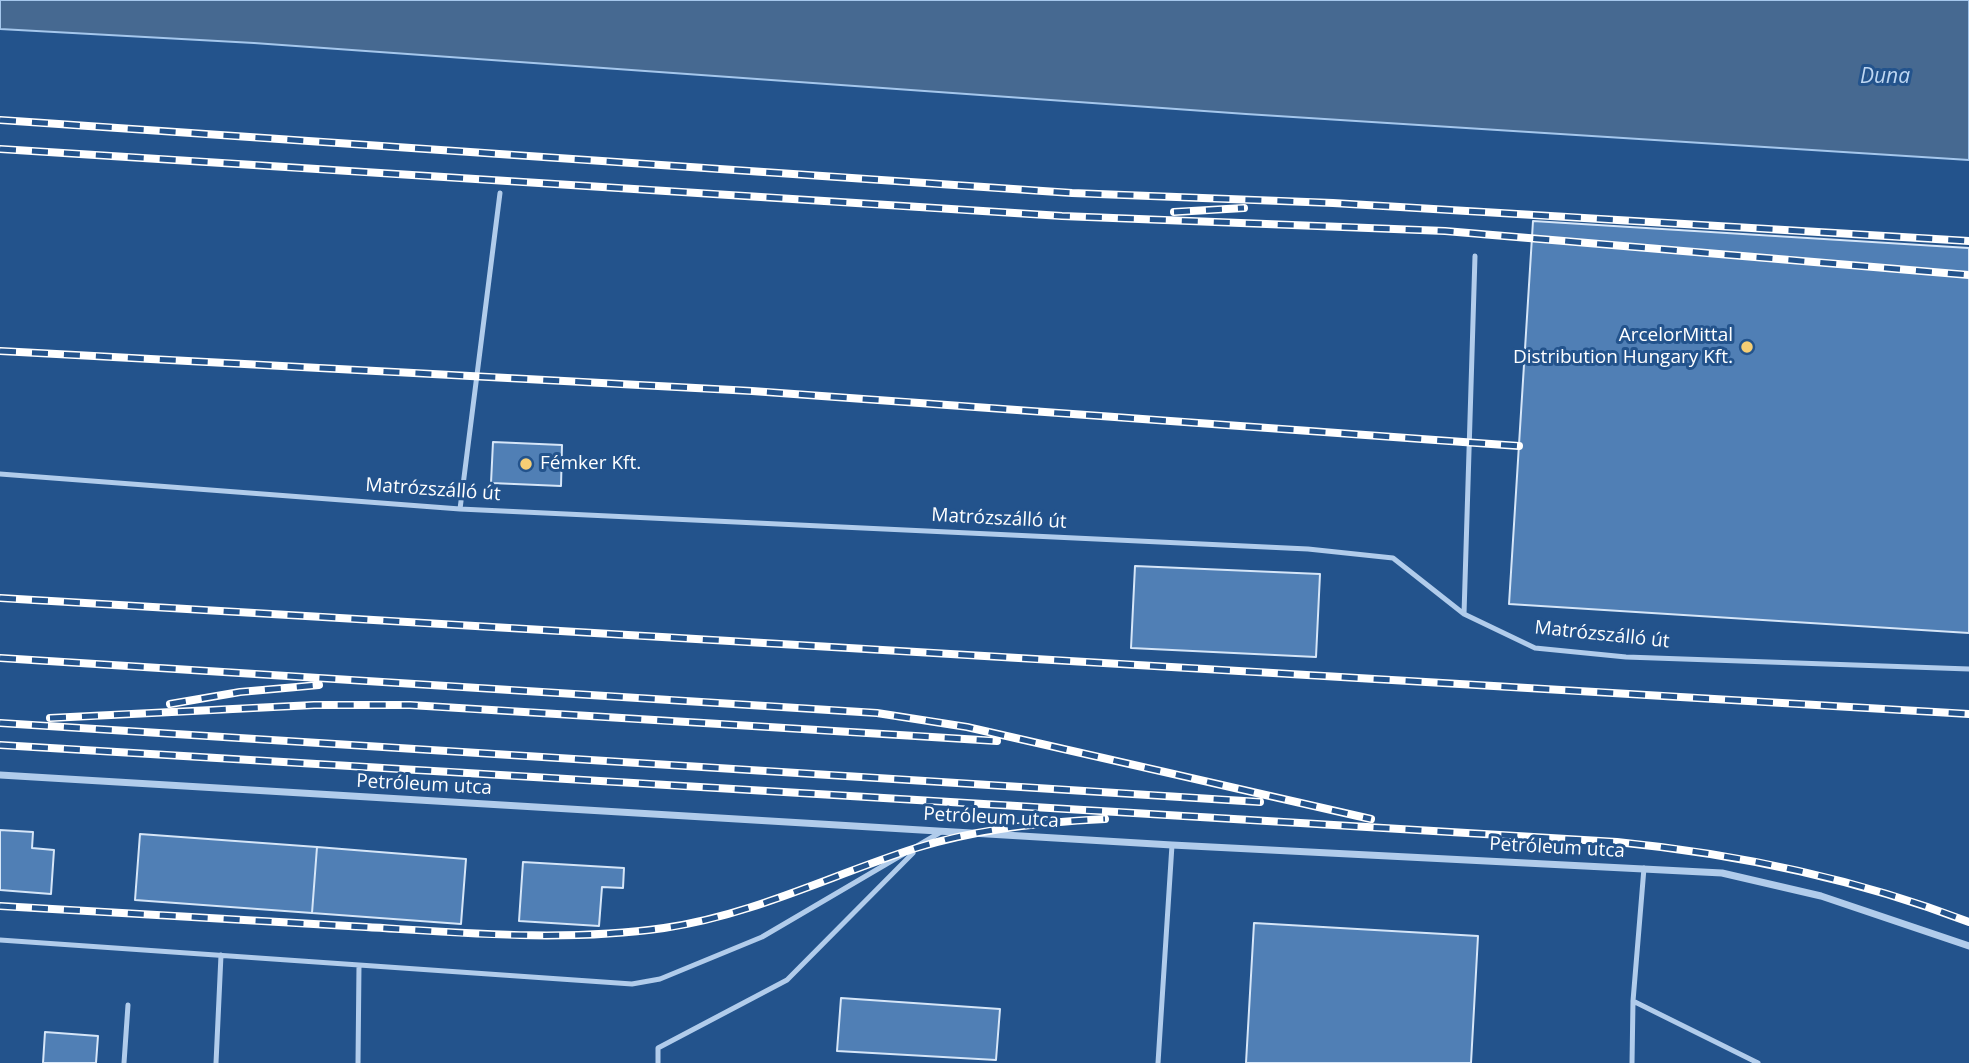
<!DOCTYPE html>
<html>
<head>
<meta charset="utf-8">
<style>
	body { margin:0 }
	canvas { display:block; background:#23538c }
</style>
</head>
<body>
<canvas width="1969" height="1063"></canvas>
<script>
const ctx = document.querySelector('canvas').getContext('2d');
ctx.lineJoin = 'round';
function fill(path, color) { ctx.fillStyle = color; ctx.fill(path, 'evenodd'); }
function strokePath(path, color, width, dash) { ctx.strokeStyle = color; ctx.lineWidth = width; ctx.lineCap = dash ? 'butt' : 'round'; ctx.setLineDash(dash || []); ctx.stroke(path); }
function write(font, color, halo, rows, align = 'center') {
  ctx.font = font + ' "Open Sans",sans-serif'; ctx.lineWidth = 6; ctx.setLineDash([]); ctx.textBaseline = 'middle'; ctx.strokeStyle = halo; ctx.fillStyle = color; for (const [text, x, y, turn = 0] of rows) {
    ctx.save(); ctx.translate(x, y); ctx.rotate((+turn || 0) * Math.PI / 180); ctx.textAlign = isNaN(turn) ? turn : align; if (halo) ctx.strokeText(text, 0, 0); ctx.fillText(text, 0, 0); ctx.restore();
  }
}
const water = new Path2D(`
	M0 0H1969V160L1246 114 254 43 0 29Z`);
fill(water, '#466991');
strokePath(water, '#a5c7ec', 2);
const building = new Path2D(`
	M1533 221 1969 248V633L1509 604Z
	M493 442 562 445 561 486 491 483Z
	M1135 566 1320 574 1316 657 1131 648Z
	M0 830 33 832 32 848 54 850 51 894 0 890Z
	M140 834 317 847 312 913 135 900Z
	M317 847 466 859 461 924 312 913Z
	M523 862 624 868 623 888 602 887 599 926 519 921Z
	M1254 923 1478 936 1471 1063H1246Z
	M841 998 1000 1009 996 1060 837 1051Z
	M45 1032 98 1036 96 1063H43Z`);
fill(building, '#507fb5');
strokePath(building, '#d6e6f8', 2);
strokePath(new Path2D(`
	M0 474 460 509 1308 549 1393 558 1464 614 1535 648 1626 657 1969 669
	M460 509 500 193
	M1464 614 1475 256
	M0 940 632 984 660 979 762 937 941 832
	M1633 1001 1758 1063
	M124 1063 128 1005
	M216 1063 221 955
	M358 1063 359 965
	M658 1063V1048L787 980 913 853
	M1158 1063 1172 845
	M1632 1063 1633 1001 1644 868`), '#b1cceb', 5);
strokePath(new Path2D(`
	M0 775 1172 845 1722 873 1821 896 1969 946`), '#b1cceb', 7);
const rail = new Path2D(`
	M0 120 1072 193 1333 203 1969 241
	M0 149 1062 216 1445 231 1969 275
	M1174 212 1244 208
	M0 351 752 391 1519 446
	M0 598 1969 714
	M0 658 877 713 967 727 1371 819
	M170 704 240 692 319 685
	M50 718 314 705H410L997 741
	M0 723 1260 802
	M0 745 1617 842C1738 854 1854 878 1969 922
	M0 906C122 913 244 920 366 927 465 933 565 942 664 928 753 915 831 875 916 848 977 829 1042 822 1105 819`);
strokePath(rail, '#fff', 8);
strokePath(rail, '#23538c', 5, [16]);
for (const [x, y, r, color] of [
	[1747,347,7,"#f6ce74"],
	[526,464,7,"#f6ce74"]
]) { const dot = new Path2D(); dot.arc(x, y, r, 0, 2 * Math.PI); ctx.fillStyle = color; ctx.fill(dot); strokePath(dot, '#23538c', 2.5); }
write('19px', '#fff', '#23538c', [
	["ArcelorMittal",1733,336],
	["Distribution Hungary Kft.",1733,358],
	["Fémker Kft.",540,464,"left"]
], 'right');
write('19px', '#fff', '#23538c', [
	["Matrózszálló út",433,490,4],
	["Matrózszálló út",999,519,3],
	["Matrózszálló út",1602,635,6],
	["Petróleum utca",424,785,3],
	["Petróleum utca",991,818,3],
	["Petróleum utca",1557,848,3]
]);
write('italic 21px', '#bdd6f2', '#23538c', [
	["Duna",1885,77]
]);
</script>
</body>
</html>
